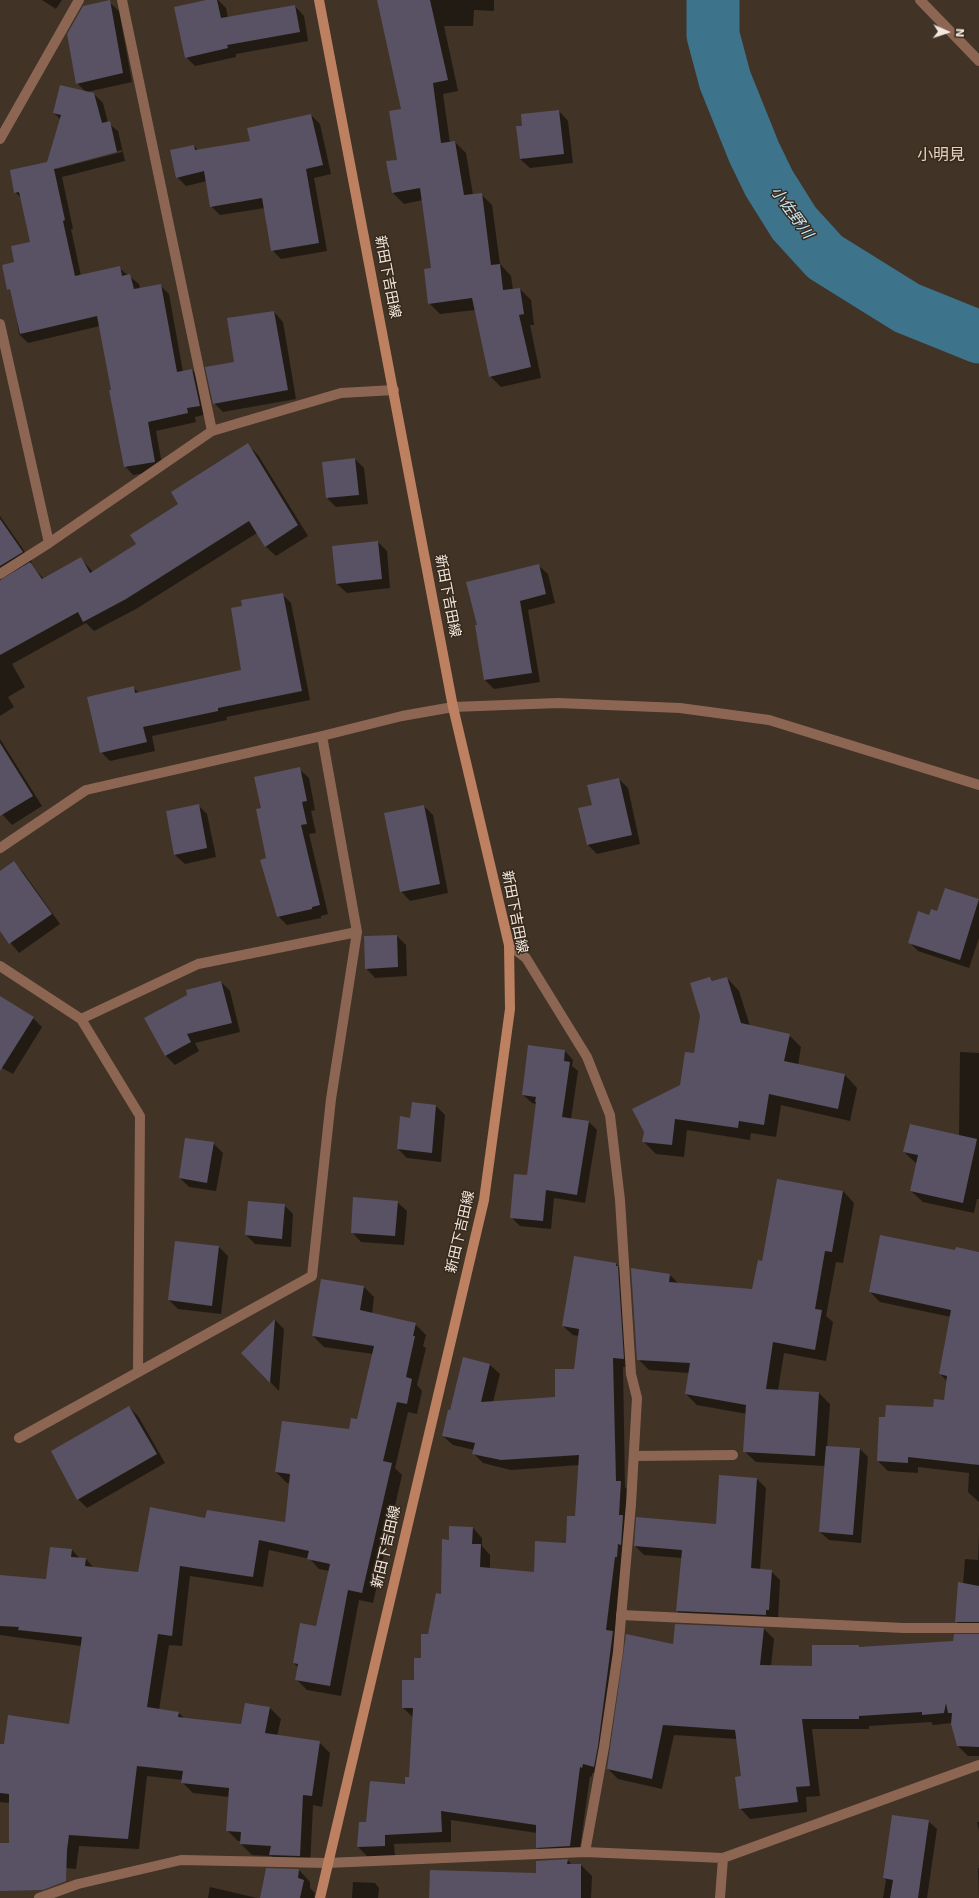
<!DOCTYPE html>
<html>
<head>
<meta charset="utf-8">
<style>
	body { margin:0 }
	#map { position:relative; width:979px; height:1898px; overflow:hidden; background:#413325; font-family:"DejaVu Sans",sans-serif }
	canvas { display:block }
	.north { position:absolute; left:927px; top:12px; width:40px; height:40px; -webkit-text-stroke:3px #37291c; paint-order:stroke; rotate:93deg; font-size:11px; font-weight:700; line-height:16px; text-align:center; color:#f1e8df }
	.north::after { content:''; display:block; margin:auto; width:14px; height:18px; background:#f1e8df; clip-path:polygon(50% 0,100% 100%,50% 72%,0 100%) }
</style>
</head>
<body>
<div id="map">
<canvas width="979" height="1898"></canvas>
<div class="north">N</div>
</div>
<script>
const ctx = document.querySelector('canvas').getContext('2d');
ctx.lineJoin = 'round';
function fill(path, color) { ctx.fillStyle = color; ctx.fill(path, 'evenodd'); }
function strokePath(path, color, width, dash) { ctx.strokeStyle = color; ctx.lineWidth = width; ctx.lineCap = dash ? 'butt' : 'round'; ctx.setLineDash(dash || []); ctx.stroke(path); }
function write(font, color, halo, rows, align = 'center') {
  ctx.font = font + ' "DejaVu Sans","Noto Sans JP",sans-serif'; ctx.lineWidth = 3; ctx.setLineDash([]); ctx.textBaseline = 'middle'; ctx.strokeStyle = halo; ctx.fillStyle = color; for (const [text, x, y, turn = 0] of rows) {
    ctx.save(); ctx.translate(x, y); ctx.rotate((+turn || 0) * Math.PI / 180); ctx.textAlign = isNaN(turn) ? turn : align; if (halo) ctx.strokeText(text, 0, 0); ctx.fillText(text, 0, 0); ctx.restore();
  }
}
fill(new Path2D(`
	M42 0H62L56 9Z
	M211 0H218L226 8 228 18 295 6 304 16 308 41 236 54V57L195 66 186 57Z
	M378 0H494V11L474 10 473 26H444L458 91 443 94 450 143 455 142 466 153 473 195 481 194 492 205 500 264 511 276 513 290 520 289 531 300 534 325H530L541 378 501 387 490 376 475 310 440 314 429 303 432 269 423 200 404 204 393 193 398 160 402 110Z
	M109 2 119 11 132 82 87 92 94 94 103 103 108 123 118 131 125 161 62 177 73 229H71L81 276 119 268 139 284 140 289 160 285 169 294 183 372 192 370 201 379 208 414 195 417 196 422 156 431 163 470 133 475 125 466 100 326 28 343 19 334 8 264 15 262 32 243 21 198 15 192 48 162 61 120 54 113 86 92 77 83ZM122 150V152L56 169V167Z
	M559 111 568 121 573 163 530 168 520 159 523 127Z
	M311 115 320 124 331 174 314 178 327 251 281 259 272 250 265 208 220 215 211 206 207 181 186 186 177 177 194 146 199 151 251 142Z
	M274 312 283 322 296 399 223 412 214 403 235 363Z
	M247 444 258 455 308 536 276 556 265 546 257 533 136 609 94 631 86 623 12 664 25 687 8 697 14 707 0 716V516L32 562 30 564 44 579 81 559 93 572 138 544Z
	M355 459 364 468 368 504 336 507 327 498Z
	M378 542 387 551 390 588 347 593 337 584Z
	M538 565 548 574 555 603 528 610 540 682 494 689 485 680 476 626 478 625Z
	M282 594 291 603 310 700 226 717 227 720 152 736 155 751 110 761 101 752 133 687 139 693 242 671Z
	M0 739 42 806 12 825 0 812Z
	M299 769 309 778 315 810 311 811 316 833 309 834 328 914 321 916V918L287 925 278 916 267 859 262 809Z
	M619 779 628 788 640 844 597 854 588 845 593 806Z
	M198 805 207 814 216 857 185 864 175 855 167 811Z
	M424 806 433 815 448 893 410 901 401 891Z
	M14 863 23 872 60 924 19 953 0 930V872Z
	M945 889 979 900V938L969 968 918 951 909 942 930 916 938 912Z
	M397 936 406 945 407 976 375 978 366 968Z
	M710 978 714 982 727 978 739 991 750 1026 789 1035 801 1047 798 1065 845 1075 857 1088 850 1121 781 1105 776 1137 751 1133 750 1140 687 1130 684 1157 656 1154 643 1141 681 1085 694 1054Z
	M221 982 230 991 240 1032 195 1043 199 1051 175 1065 166 1056 145 1019Z
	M0 997 33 1018 42 1027 13 1074 0 1067Z
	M565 1051 573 1060 572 1066 578 1071 571 1119 589 1122 597 1130 585 1203 554 1198 551 1229 520 1226 511 1217 527 1177 537 1104 532 1103 523 1095Z
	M960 1052 979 1053V1199H977L974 1213 923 1202 911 1191 917 1164 904 1152 959 1136Z
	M436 1106 445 1115 441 1162 407 1158 398 1149 411 1119Z
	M213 1143 223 1153 216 1191 189 1187 180 1178Z
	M843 1191 854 1203 843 1263 836 1262 826 1316 833 1322 826 1361 784 1353 778 1390 819 1393 830 1404 827 1447 860 1449 868 1457 861 1543 829 1540 820 1532 825 1466 756 1462 744 1451 747 1414 697 1405 686 1394 689 1373 649 1370 638 1359 632 1269 670 1275 678 1283 753 1290 763 1262Z
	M397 1202 407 1211 404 1245 361 1242 352 1232Z
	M284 1205 293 1214 291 1247 255 1244 246 1235Z
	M219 1247 228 1256 221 1314 178 1309 169 1300Z
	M956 1252 979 1253V1502L968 1492 969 1473 918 1467V1473L888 1471 878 1461 934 1408 945 1401 947 1381 940 1374 951 1317 880 1302 870 1292Z
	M616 1264 626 1274 633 1368 623 1367 625 1487 630 1492 603 1776 592 1773V1777L590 1776 579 1855 547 1857 537 1847V1833L451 1820V1842L394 1844 395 1856 368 1857 358 1847 360 1823H367L406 1785 410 1778 414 1718 403 1708 422 1659 442 1595 450 1541 473 1528 482 1538V1546L490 1555V1569L534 1574 567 1544 576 1518 579 1465 511 1470 483 1463 473 1453 474 1450 453 1445 443 1436 464 1359 490 1365 500 1374 493 1402 556 1398 575 1370 579 1336 573 1335 563 1326Z
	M364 1287 374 1297 372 1314 415 1324 426 1335 423 1346 426 1348 417 1385 422 1391 417 1414 408 1412 395 1468 402 1475 373 1603 359 1600 341 1696 307 1690 296 1679 298 1668 294 1663 317 1627 330 1571 319 1569 310 1559 269 1550 263 1587 190 1576 182 1646 169 1645 159 1710 179 1713 185 1719 242 1725 246 1704 270 1708 281 1719 277 1736 319 1742 330 1753 322 1807 313 1805 310 1866H281L271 1856 252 1855 241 1844 242 1841H238L228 1831 229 1797 193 1793 182 1782 183 1780 147 1776 139 1849 79 1846 76 1869 20 1863 10 1803 0 1802V1745H5L70 1725 81 1646 0 1635V1576L47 1580 50 1548 72 1550 80 1559H86L94 1568 139 1573 206 1519 286 1523 290 1483H287L276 1472 349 1430 358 1420 373 1354 324 1347 313 1336Z
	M275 1320 284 1329 279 1391 242 1353Z
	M129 1407 138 1416 165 1463 87 1508 78 1499Z
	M757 1479 766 1488 760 1570 771 1571 780 1580 778 1619 686 1620 677 1611 682 1558 644 1555 635 1546 717 1525Z
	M979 1534V1632H966L956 1621 963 1584 965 1559 978 1560Z
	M764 1629 774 1639 771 1666 813 1667 859 1646 861 1648 954 1642 979 1636V1756H968L958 1746 952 1723 933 1725 931 1722 869 1726V1729H812L820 1796 806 1797 807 1812 750 1819 740 1808 742 1777 737 1739 674 1735 662 1789 618 1779 608 1769 674 1645Z
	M893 1816 928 1821 937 1829 927 1898H883L886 1880 884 1878Z
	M977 1822H979V1831Z
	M568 1860 572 1865H581L592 1876 591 1898H430L537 1874Z
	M978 1868H979V1898Z
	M299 1870 310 1882V1888L315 1893 314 1898H261Z
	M353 1882 375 1883 379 1888 378 1898H352Z
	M210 1887 257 1898H208Z`), '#0007');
strokePath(new Path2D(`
	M713 0V35L725 80 754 152 769 183 794 223 825 257 907 308 979 337`), '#3d748c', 53);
fill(new Path2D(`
	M110 0 123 73 76 84 67 34 83 6Z
	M206 0H217L221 18 295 5 300 32 227 45 228 48 185 58 174 7Z
	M377 0H430L448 80 433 83 441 143 455 141 464 195 482 193 491 265 500 264 503 290 520 288 524 314 519 315 531 367 489 377 472 298 428 304 424 269 431 268 420 188 392 193 386 161 397 160 389 111 401 109Z
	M60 85 94 93 102 123 110 121 117 152 54 169 65 220 63 221 75 276 120 266 122 276 130 274 134 289 161 284 177 372 192 369 200 406 187 408 188 413 148 422 155 462 124 467 109 390H111L97 316 20 334 10 289 7 290 2 265 14 262 11 246 30 242 19 192 14 193 10 170 47 162 61 115 53 113Z
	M559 110 564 154 520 159 516 126H522L521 114Z
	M311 114 323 165 306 169 319 243 271 251 262 198 210 207 204 171 176 178 170 150 194 145 195 150 250 141 247 128Z
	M274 311 288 390 213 404 205 367 234 362 227 318Z
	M248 443 298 525 265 547 249 521 126 599 83 622 78 612 0 655V580L30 562 42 579 81 557 90 573 136 544 130 535 178 504 171 492Z
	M355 458 359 495 326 498 322 462Z
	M0 519 23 552 0 566Z
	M378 541 382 579 336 584 332 546Z
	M539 564 546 594 520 601 532 673 484 680 475 625H477L466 582Z
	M283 593 302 691 218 708V711L143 727 147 742 100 753 87 697 134 686 135 693 241 670 231 608 242 606 241 600Z
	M0 743 33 796 0 816Z
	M300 767 307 801 302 802 307 824 301 825 320 905 312 907V909L277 917 260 860 266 858 256 809 261 808 254 777Z
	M619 778 632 835 587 845 578 808 592 805 587 785Z
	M199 804 207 848 174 855 166 811Z
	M424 805 440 884 400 892 384 813Z
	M14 861 52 914 9 944 0 931V871Z
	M945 888 979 899 960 960 908 943 918 911 929 915 931 909 937 911Z
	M397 935 398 967 365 969 364 936Z
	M710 977 712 981 727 977 741 1023 790 1034 784 1061 845 1074 838 1109 769 1094 764 1125 739 1121 738 1128 675 1119 672 1145 642 1142 644 1132 632 1109 680 1085 685 1052 694 1053 700 1016 690 983Z
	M221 981 232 1023 187 1034 191 1042 165 1056 144 1018 187 995 186 990Z
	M0 996 34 1017 0 1071Z
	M528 1045 565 1050 564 1061 570 1062 562 1117 589 1121 577 1195 546 1190 543 1221 510 1218 514 1174 527 1175 536 1102H535L536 1097 522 1095Z
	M412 1102 436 1105 432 1153 397 1149 400 1116 410 1118Z
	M910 1124 977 1139 963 1203 910 1191 918 1155 903 1152Z
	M185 1138 214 1142 207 1183 179 1178Z
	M777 1179 843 1191 832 1252 825 1251 815 1309 822 1310 815 1350 773 1342 766 1389 819 1392 815 1456 743 1452 746 1405 685 1394 690 1363 637 1360 631 1268 670 1274 669 1282 752 1289 758 1260 762 1261Z
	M353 1197 398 1201 395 1236 351 1233Z
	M248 1201 285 1204 282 1239 245 1235Z
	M880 1235 955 1250 956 1247 979 1252V1465L908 1457V1463L877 1461 879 1417H885L886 1405 933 1407 934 1399 944 1400 947 1376 939 1374 951 1310 869 1292Z
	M175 1241 219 1246 212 1306 168 1300Z
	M574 1256 616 1263V1266H618L624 1359 613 1358 616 1481H621L619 1515H623L621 1545 618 1544 617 1557H615L606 1630 613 1631 598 1746 594 1767 583 1764 582 1768 580 1767 570 1846 536 1848V1825L441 1811 442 1832 385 1835V1846L357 1847 359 1822H366L370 1781 405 1784V1777H409L413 1708H402V1680H414V1658H421V1634H428L436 1593 441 1594 442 1539 449 1540V1526L473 1527 472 1544H481L480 1567 534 1572 535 1541 566 1543 567 1516H575L579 1455 501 1460 472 1454 475 1443 442 1436 448 1410H450L463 1357 490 1364 481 1402 555 1397V1369H574L579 1329 562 1326Z
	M321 1279 364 1286 360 1310 416 1323 413 1336H415L406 1377 412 1379 407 1404 397 1402 383 1461 392 1463 362 1593 348 1590 330 1686 295 1680 298 1664 293 1663 300 1623 316 1626 330 1564 307 1559 309 1551 259 1540 253 1577 180 1566 172 1636 158 1634 147 1707 179 1712 178 1717 241 1724 245 1703 270 1707 265 1733 320 1741 312 1796 303 1795 300 1856 269 1855 271 1846 240 1844 241 1832 226 1831 229 1788 181 1783 183 1771 137 1766 128 1839 69 1835 67 1850 66 1881 43 1890 0 1891V1843H9V1794L0 1793V1744H4L8 1715 69 1724 82 1637 18 1630 19 1627 0 1626V1575L46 1579 50 1547 72 1549 71 1557 86 1558 85 1566 138 1572 150 1507 205 1518 207 1510 285 1522 290 1474 275 1472 282 1421 349 1429 351 1418 357 1419 374 1346 312 1336Z
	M275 1319 270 1383 241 1353Z
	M129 1406 157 1454 77 1500 51 1451Z
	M826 1446 860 1448 853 1535 819 1532Z
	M719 1475 757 1478 751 1568 772 1570 769 1610H766V1615L676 1611 682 1550 634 1546 636 1517 716 1524Z
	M958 1582 979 1586V1622H955Z
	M675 1624 764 1628 760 1665 812 1666V1645H859V1647L953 1641 954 1634H979V1747L957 1746 951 1724 952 1713H948L946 1703 944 1713 922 1715V1712L859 1716V1719H802L810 1786 796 1787 798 1802 739 1809 735 1777 741 1776 735 1730 663 1725 652 1779 607 1769 626 1634 673 1644Z
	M892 1815 929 1820 918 1898H890L893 1880 883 1878Z
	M568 1859 567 1864H581V1898H429L430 1870 536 1873V1861Z
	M266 1868 299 1869 298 1878 304 1880 300 1898H260Z`), '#585264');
strokePath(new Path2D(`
	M634 1456 733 1455
	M621 1615 904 1628H979`), '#8d6653', 10);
strokePath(new Path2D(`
	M122 0 212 431
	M0 139 79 0
	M0 324 49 543
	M0 574 49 543 212 431 341 393 394 390
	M0 848 86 790 322 736 402 716 453 707 558 703 680 708 769 720 979 785
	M509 945 526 958 587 1057 610 1115 620 1200 631 1374 637 1398 631 1504 618 1652 604 1747 585 1852
	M0 966 81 1019 140 1116 138 1371
	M81 1019 198 964 357 932
	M19 1438 312 1276 331 1099 357 932 322 736
	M39 1898 78 1884 181 1860 327 1863 585 1852 723 1858 979 1765
	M720 1898 723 1858`), '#8d6653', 10);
strokePath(new Path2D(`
	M920 0 979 61`), '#8d6653', 10);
strokePath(new Path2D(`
	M319 0 453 707 509 945 510 1009 484 1200 320 1898`), '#bd8061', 10);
write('14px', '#f1e8df', '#37291c', [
	["新田下吉田線",387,277,79],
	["新田下吉田線",447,596,79],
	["新田下吉田線",514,912,79],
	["新田下吉田線",461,1232,-77],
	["新田下吉田線",387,1547,-77]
]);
write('italic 15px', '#c8e8f7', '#37291c', [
	["小佐野川",791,213,54]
]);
write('16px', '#e5d3c2', '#37291c', [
	["小明見",941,156]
]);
</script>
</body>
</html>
